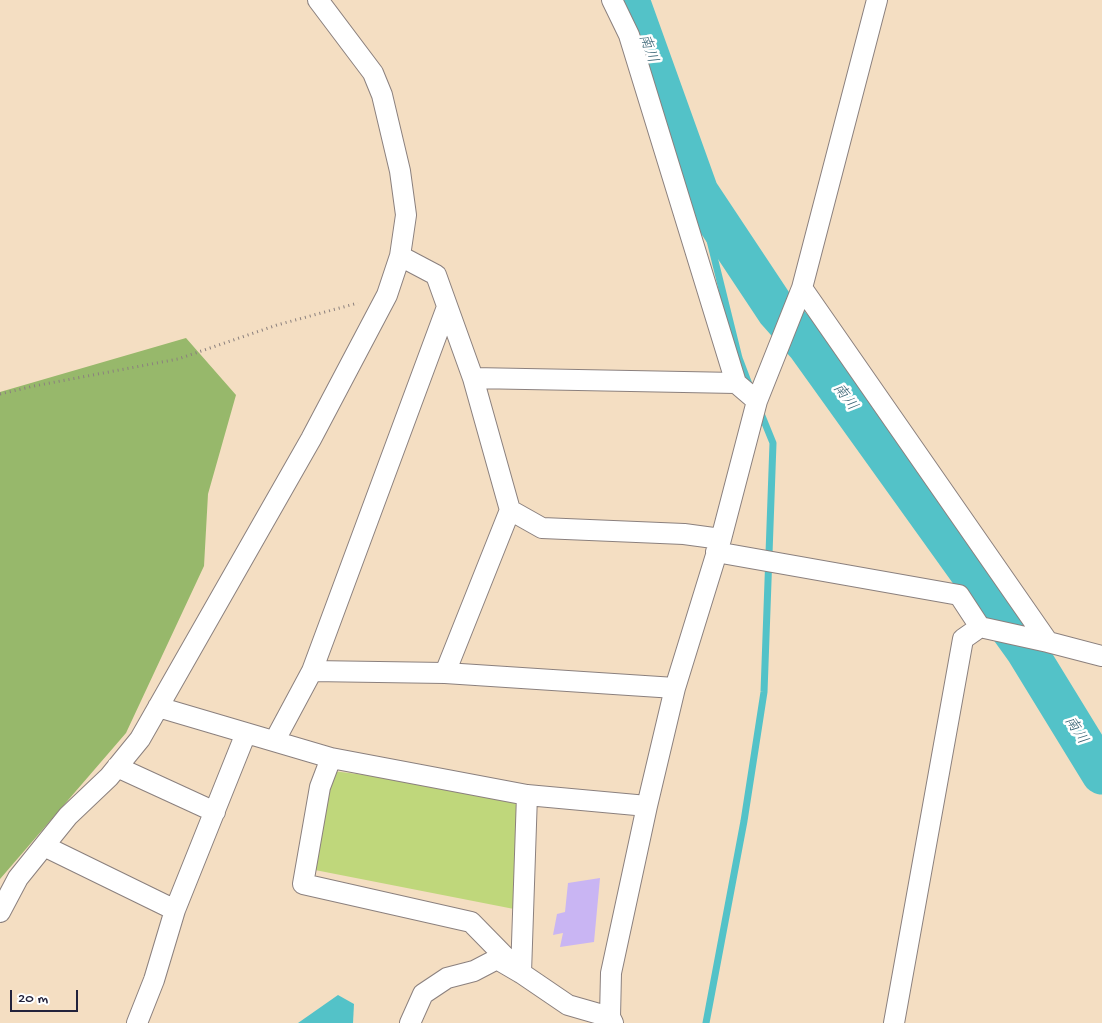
<!DOCTYPE html>
<html>
<head>
<meta charset="utf-8">
<style>
	body { margin:0 }
	#map { position:relative; width:1102px; height:1023px; overflow:hidden; background:#f4dec2; font-family:"Gochi Hand",sans-serif }
	canvas { display:block }
	.scale { position:absolute; left:10px; top:990px; width:68px; height:22px; box-sizing:border-box; border:2px solid #22223b; border-top:0; padding-left:6px; font-size:15px; line-height:18px; white-space:nowrap; color:#22223b; -webkit-text-stroke:4px #fff; paint-order:stroke }
</style>
</head>
<body>
<div id="map">
<canvas width="1102" height="1023"></canvas>
<div class="scale">20 m</div>
</div>
<script>
const ctx = document.querySelector('canvas').getContext('2d');
ctx.lineJoin = 'round';
function fill(path, color) { ctx.fillStyle = color; ctx.fill(path, 'evenodd'); }
function strokePath(path, color, width, dash) { ctx.strokeStyle = color; ctx.lineWidth = width; ctx.lineCap = dash ? 'butt' : 'round'; ctx.setLineDash(dash || []); ctx.stroke(path); }
function write(font, color, halo, rows, align = 'center') {
  ctx.font = font + ' "Gochi Hand","Klee One",sans-serif'; ctx.lineWidth = 5; ctx.setLineDash([]); ctx.textBaseline = 'middle'; ctx.strokeStyle = halo; ctx.fillStyle = color; for (const [text, x, y, turn = 0] of rows) {
    ctx.save(); ctx.translate(x, y); ctx.rotate((+turn || 0) * Math.PI / 180); ctx.textAlign = isNaN(turn) ? turn : align; if (halo) ctx.strokeText(text, 0, 0); ctx.fillText(text, 0, 0); ctx.restore();
  }
}
fill(new Path2D(`
	M333 771 517 794 514 909 315 870Z`), '#bfd77b');
fill(new Path2D(`
	M186 338 236 395 208 494 204 566 126 733 0 879V392Z`), '#97b86b');
fill(new Path2D(`
	M338 995 354 1004 353 1023H298Z`), '#53c2c8');
strokePath(new Path2D(`
	M698 192 739 358 750 387
	M706 1023 744 821 764 692 773 443 760 411`), '#53c2c8', 7);
strokePath(new Path2D(`
	M629 0 698 192 777 311 808 346 1026 650 1102 774`), '#53c2c8', 41);
fill(new Path2D(`
	M600 878 594 942 560 947 563 933 553 935 557 914 565 912 568 883Z`), '#c9b5f3');
const minor = new Path2D(`
	M612 0 629 35 736 383 757 401
	M400 256 436 275 473 378 510 510 542 528 684 534 721 539
	M802 288 1048 642 1102 656
	M473 378 736 383
	M716 552 959 595 980 627 1048 642
	M312 671 445 673 675 688
	M445 673 510 510
	M158 707 331 758 527 795 647 806
	M275 740 312 671 447 307
	M331 758 320 787 303 884 471 922 521 973
	M117 767 215 812
	M44 846 175 910
	M0 912 18 878 68 816 109 777 140 739 311 439 387 295 400 256 406 215 400 171 382 95 373 73 318 0
	M521 973 527 795
	M137 1023 154 980 175 910 246 733
	M410 1023 423 994 447 978 474 971 497 959 521 973 568 1005 610 1017
	M613 1023 610 1017 611 973 647 806 675 688 721 539 757 401 802 288 877 0
	M894 1023 963 639 980 627`);
strokePath(minor, '#8b807e', 22);
strokePath(new Path2D(`
	M0 394 34 386 178 359 277 325 358 303`), '#8b807e', 3, [1, 4]);
strokePath(minor, '#fff', 20);
write('italic 15px', '#366273', '#fff', [
	["南川",647,49,70],
	["南川",844,398,54],
	["南川",1075,731,58]
]);
</script>
</body>
</html>
